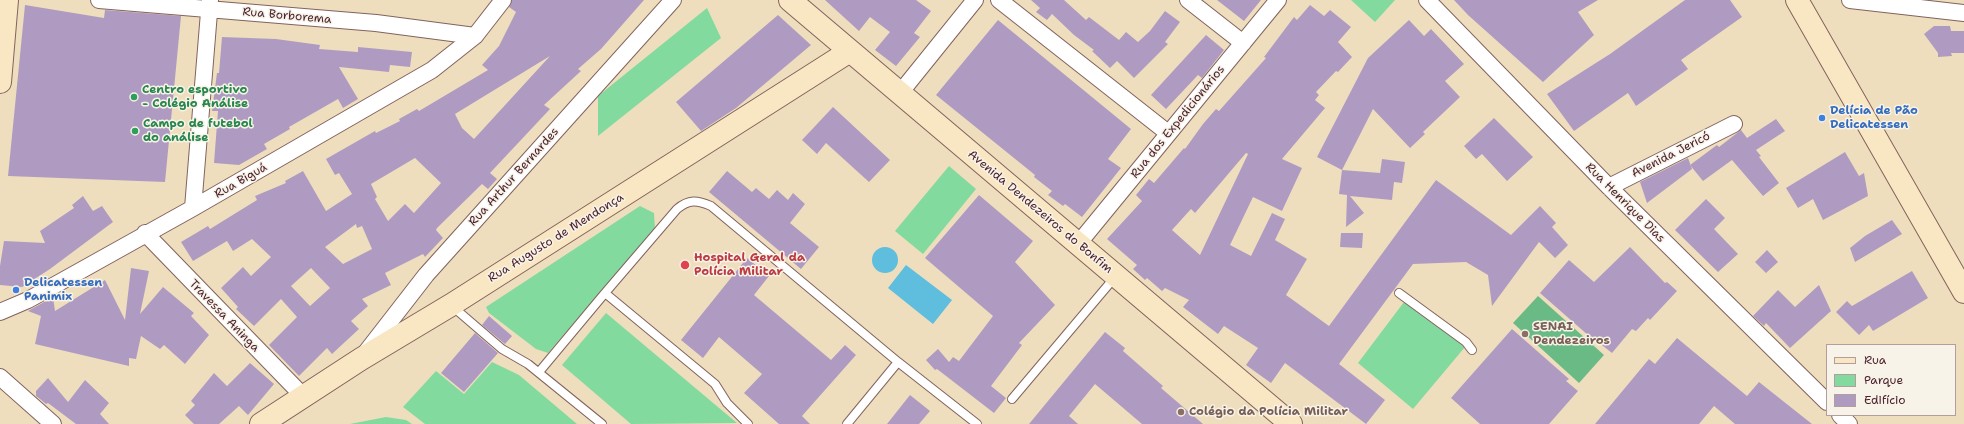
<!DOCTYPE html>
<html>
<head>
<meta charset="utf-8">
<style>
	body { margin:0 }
	#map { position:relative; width:1964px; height:424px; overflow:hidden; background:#eedebd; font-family:"Shantell Sans",sans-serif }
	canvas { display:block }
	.legend { position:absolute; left:1826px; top:344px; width:130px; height:72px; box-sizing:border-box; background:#f7f3e8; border:1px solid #b29e9c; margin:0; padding:5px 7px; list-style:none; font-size:12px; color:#4a1f2b }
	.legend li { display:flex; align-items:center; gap:8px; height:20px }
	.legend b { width:20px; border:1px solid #b29e9c }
</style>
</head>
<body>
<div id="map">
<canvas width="1964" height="424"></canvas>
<ul class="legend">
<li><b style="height:5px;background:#f9e7c3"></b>Rua</li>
<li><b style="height:11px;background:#83da9e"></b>Parque</li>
<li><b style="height:11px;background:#af9bc2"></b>Edifício</li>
</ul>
</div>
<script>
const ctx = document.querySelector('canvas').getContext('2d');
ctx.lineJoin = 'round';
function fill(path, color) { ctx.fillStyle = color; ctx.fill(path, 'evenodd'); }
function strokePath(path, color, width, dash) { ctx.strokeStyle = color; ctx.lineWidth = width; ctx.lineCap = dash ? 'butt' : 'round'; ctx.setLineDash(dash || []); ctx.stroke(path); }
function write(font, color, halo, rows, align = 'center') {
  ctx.font = font + ' "Shantell Sans",sans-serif'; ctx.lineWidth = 3; ctx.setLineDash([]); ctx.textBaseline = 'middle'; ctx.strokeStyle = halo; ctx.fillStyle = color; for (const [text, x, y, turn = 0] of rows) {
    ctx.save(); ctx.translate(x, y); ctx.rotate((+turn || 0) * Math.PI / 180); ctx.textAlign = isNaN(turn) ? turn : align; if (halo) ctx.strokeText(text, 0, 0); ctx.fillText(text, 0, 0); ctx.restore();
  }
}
fill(new Path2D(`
	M1351 0H1395L1375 22Z
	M707 8 721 38 598 136V96Z
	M949 166 976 189 923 254 895 231Z
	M640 206 654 213 655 229 548 353 536 349 489 313 486 307Z
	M1404 302 1465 347 1413 409 1358 363Z
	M606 313 737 423 631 424 562 365Z
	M492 362 519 375 577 424H425L403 407 436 371 464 394Z
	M386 417 406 420 412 424H350Z`), '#83da9e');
fill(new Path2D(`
	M1538 296 1604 355 1579 383 1513 323Z`), '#6aba85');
fill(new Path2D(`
	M872 260a13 13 0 1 1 26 0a13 13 0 1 1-26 0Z
	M906 265 952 300 933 324 888 288Z`), '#5fbddd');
fill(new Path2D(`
	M512 0H644L601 49 578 69 581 71 544 105 550 109 490 173 497 179 488 189 482 184 437 228 436 230 443 238 425 257 423 254 385 273 391 285 362 299 368 306 351 321 359 329 332 354 327 348 299 376 269 345 297 317 281 299 254 326 236 309 238 307 221 288 243 267 251 276 271 257 252 239 233 251 227 241 193 261 181 242 208 226 210 229 257 200 255 196 286 183 285 181 303 171 326 211 352 194 339 173 335 175 326 159 375 131 376 133 400 121 399 119 417 109 419 111 488 70 482 65 499 46 516 12 509 7ZM550 56 474 139 462 128 455 114ZM415 158 441 183 414 213 405 204 388 221 375 199 377 197 371 184ZM356 224 357 228 362 226 372 249 343 264 325 247ZM311 268 330 288 310 306 291 286Z
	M825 0H916L931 11 914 33 920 37 896 66 875 50 890 32 870 17 859 31Z
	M1031 0H1064L1086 20 1089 17 1119 40 1126 32 1138 42 1150 31 1165 11 1180 22 1165 42 1168 44 1134 78 1117 61 1110 68 1092 51 1094 50 1074 35 1052 14 1047 20 1036 12 1040 8Z
	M1217 0H1261L1244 21Z
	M1454 0H1598L1578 12 1594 35 1543 82 1468 15Z
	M1685 0H1730L1742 17 1681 60 1688 69 1636 106 1628 93 1574 131 1547 94 1610 54Z
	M25 5 104 18 105 10 181 16 165 182 8 176Z
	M1310 5 1324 16 1330 10 1351 27 1338 42 1352 57 1338 72 1336 71 1316 92 1319 95 1315 100 1325 108 1282 159 1302 168 1282 211 1253 197 1230 245 1251 256 1272 213 1285 219 1275 240 1307 259 1286 295 1329 326 1436 180 1511 235 1540 206 1556 223 1552 227 1568 245 1555 258 1539 242 1492 306 1488 275 1466 262 1413 264 1339 364 1385 400 1366 424 1285 363 1271 383 1257 373 1246 365 1258 348 1224 326 1218 334 1183 307 1189 300 1165 288 1162 291 1147 278 1145 280 1133 269 1137 265 1107 239 1142 201 1136 195 1149 179 1154 183 1184 148 1185 149 1203 124 1216 109 1219 111 1266 58 1264 57 1294 17 1297 20ZM1246 153 1248 154 1200 255 1172 230 1191 209 1195 213Z
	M778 15 811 45 736 108 701 131 676 102Z
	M998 20 1131 129 1108 159 1121 168 1082 217 1065 204 1063 206 1048 195 1052 191 1034 177 1035 175 936 95Z
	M1409 20 1424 36 1431 29 1464 64 1445 81 1460 97 1423 132 1425 134 1410 148 1373 109 1342 170 1317 157 1368 58Z
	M1934 26H1950L1951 31H1964V53H1951L1952 56 1938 57V53L1924 34Z
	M1206 35 1224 50 1202 78 1198 75 1166 109 1151 95Z
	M222 37 276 39 320 45 319 49 358 52V47L412 52 410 67 390 65 389 72 339 67 358 99 343 108 338 99 289 127 290 129 264 144 267 149 239 165 214 163 218 111H212L217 73H219Z
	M833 107 890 160 869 182 826 143 817 154 802 140Z
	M1494 118 1533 157 1507 181 1482 154 1476 159 1464 146Z
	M1776 119 1785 131 1756 150 1761 156 1759 157 1779 183 1763 196 1732 160 1703 181 1690 165 1717 145 1719 147 1741 130 1747 138Z
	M1845 152 1859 176 1864 173 1868 196 1823 220 1813 199 1798 208 1786 188Z
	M1688 158 1692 169 1647 203 1640 182Z
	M1382 159 1405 162 1402 183 1394 182 1392 200 1350 196 1364 213 1346 227 1347 195 1339 194 1342 170 1380 173Z
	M727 171 752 192 756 188 769 199 777 190 788 200 793 193 805 204 790 223 819 247 801 269 709 192Z
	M979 195 1033 241 1015 262 1055 305 1019 343 1022 345 991 386 1006 398 994 413 937 369 935 370 926 360 938 349 949 362 953 357 959 361 993 316 925 258Z
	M83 196 93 211 102 206 113 222 50 269 22 287 0 285V266L4 241 45 243 40 231 74 208 72 205Z
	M1706 199 1725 218 1714 229 1738 254 1718 272 1675 230Z
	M1892 220 1902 234 1855 262 1850 248 1865 236Z
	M1341 233H1363L1362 248 1340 247Z
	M1630 247 1665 283 1667 282 1677 291 1650 320 1648 318 1636 331 1632 329 1612 353 1598 342 1597 343 1540 293 1569 260 1594 282Z
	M1767 250 1778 262 1766 273 1755 262Z
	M747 258 769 276 754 295 831 360 845 345 856 355 802 416 810 424H779L744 393 762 374 719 337 703 358 681 340Z
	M131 268 149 271 140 314 163 287 194 313 191 316 209 335 185 364 164 345 160 349 141 336 136 359 129 358V366L35 344 41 316 28 311 53 297 55 311 105 280 125 320Z
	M1912 271 1928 298 1873 331 1869 325 1859 335 1836 312 1847 301 1852 306Z
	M1819 285 1831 311 1790 348 1766 323 1764 326 1753 316 1778 290 1795 307Z
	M489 316 512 336 505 344 482 325Z
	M1512 329 1569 379 1566 381 1578 391 1549 424H1480L1451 398Z
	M1105 332 1125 348 1123 351 1163 386 1161 388 1203 424H1142L1095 384 1069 416 1078 424H1029Z
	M475 333 498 353 464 392 441 373Z
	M1677 338 1747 396 1759 382 1812 424H1735L1714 406 1699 424H1595L1649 359 1655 364Z
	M250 363 274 384 248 415 239 406 219 424H194L185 415 195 405 191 401 214 373 227 386Z
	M48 378 68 402 85 380 109 403 100 414 109 424H76L48 403 46 404 40 399 36 396V391Z
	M910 395 930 411 919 424H887Z`), '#af9bc2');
const lane = new Path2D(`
	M1399 293 1466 342 1472 350
	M452 306 502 349 528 364 602 424
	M539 372 605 293
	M1012 399 1115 277
	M748 424 727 403 715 384 605 293 677 209C689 199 697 200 711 206L898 362 977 424
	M847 424 898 362`);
const street = new Path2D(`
	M99 0 376 23 475 36
	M999 0 1168 133
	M1188 0 1243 43
	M1427 0 1609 187 1827 402
	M1850 0 1964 13
	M900 93 975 0
	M1609 187 1734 124
	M193 208 210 0
	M145 233 304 397
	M1078 244 1278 0
	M0 312 28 300 193 208 432 70 475 36 503 0
	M367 351 426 275 673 0
	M0 377 53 424
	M1840 415 1849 424`);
const secondary = new Path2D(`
	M790 0 1291 424
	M1797 0 1964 292
	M0 82 7 0
	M261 424 361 359 451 305 850 51`);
strokePath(lane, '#83625e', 10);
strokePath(street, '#83625e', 18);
strokePath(secondary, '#83625e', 24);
strokePath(lane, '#fff', 8);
strokePath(street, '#fff', 16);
strokePath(secondary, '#f9e7c3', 22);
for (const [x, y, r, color] of [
	[134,97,4,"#2e9e5b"],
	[1822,118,4,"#3f7fe0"],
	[135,131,4,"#2e9e5b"],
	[685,265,5,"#e0444e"],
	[16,290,4,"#3f7fe0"],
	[1525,334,4,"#8d6e63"],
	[1181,412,4,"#8d6e63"]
]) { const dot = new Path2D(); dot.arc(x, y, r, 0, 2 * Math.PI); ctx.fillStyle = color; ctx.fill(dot); strokePath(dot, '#f7f3e8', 1.5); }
write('12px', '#4a1f2b', '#f7f3e8', [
	["Rua Borborema",287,16,5],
	["Rua dos Expedicionários",1178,122,-51],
	["Avenida Jericó",1671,155,-27],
	["Rua Arthur Bernardes",514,177,-48],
	["Rua Biguá",241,181,-30],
	["Rua Henrique Dias",1625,203,45],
	["Avenida Dendezeiros do Bonfim",1040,212,40],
	["Rua Augusto de Mendonça",556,238,-32],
	["Travessa Aninga",224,316,46]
]);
write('bold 12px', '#27864d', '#f7f3e8', [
	["Centro esportivo",142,90],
	["- Colégio Análise",142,104],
	["Campo de futebol",143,124],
	["do análise",143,138]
], 'left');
write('bold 12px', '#366cbe', '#f7f3e8', [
	["Delícia de Pão",1830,111],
	["Delicatessen",1830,125],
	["Delicatessen",24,283],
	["Panimix",24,297]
], 'left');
write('bold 12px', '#be3a42', '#f7f3e8', [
	["Hospital Geral da",694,258],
	["Polícia Militar",694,272]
], 'left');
write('bold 12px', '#785e54', '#f7f3e8', [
	["SENAI",1533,327],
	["Dendezeiros",1533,341],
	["Colégio da Polícia Militar",1189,412]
], 'left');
</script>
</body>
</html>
